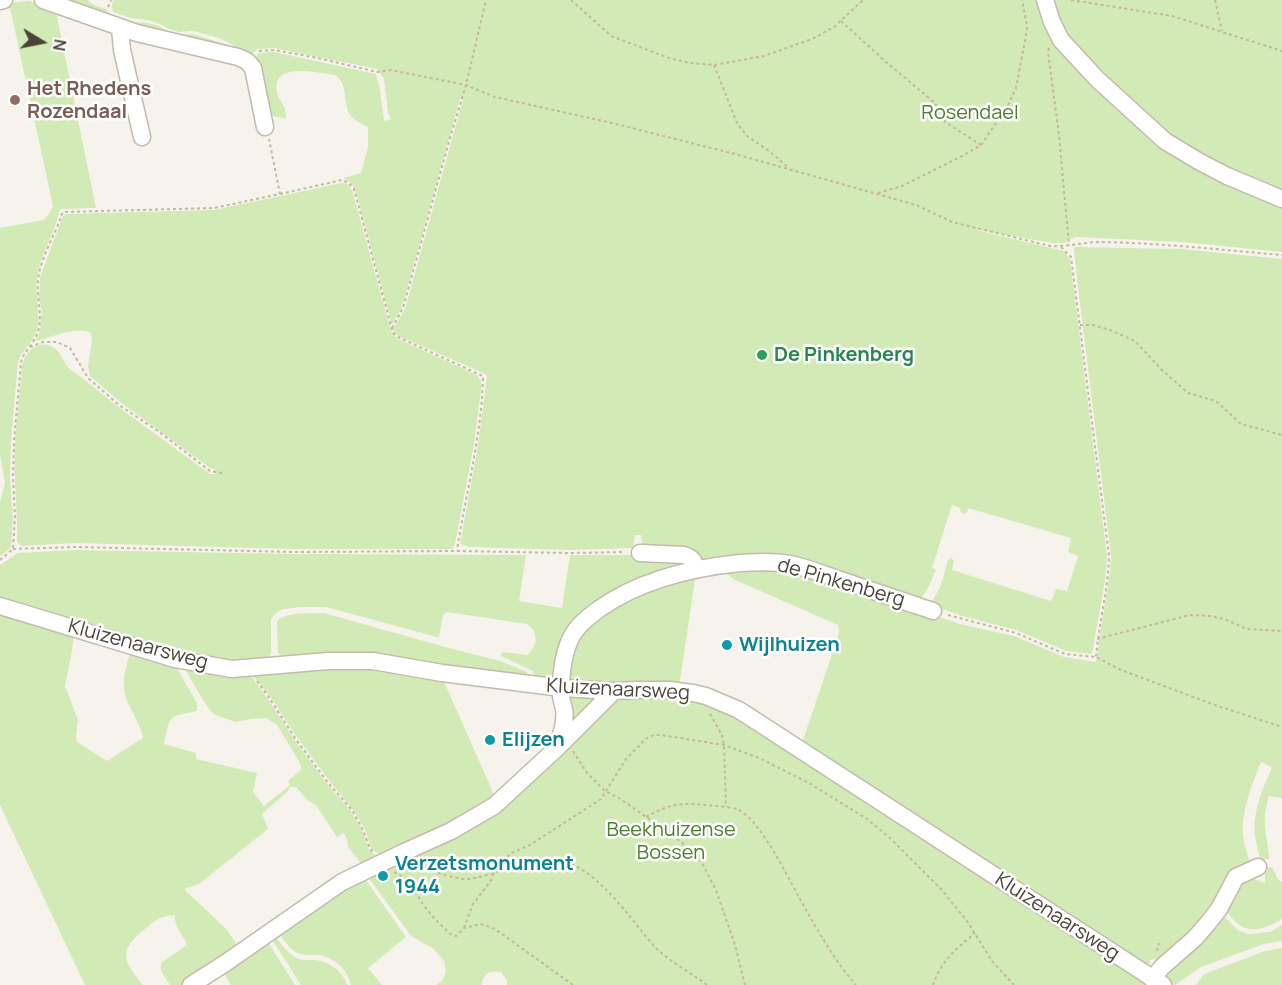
<!DOCTYPE html>
<html>
<head>
<meta charset="utf-8">
<style>
	body { margin:0 }
	#map { position:relative; width:1282px; height:985px; overflow:hidden; background:#f6f3ec; font-family:Manrope,sans-serif }
	canvas { display:block }
	.north { position:absolute; left:12px; top:12px; width:60px; height:60px; -webkit-text-stroke:4px #fff; paint-order:stroke; rotate:100deg; font-size:16px; font-weight:700; line-height:24px; text-align:center; color:#4b4439 }
	.north::after { content:''; display:block; margin:auto; width:21px; height:27px; background:#4b4439; clip-path:polygon(50% 0,100% 100%,50% 72%,0 100%) }
</style>
</head>
<body>
<div id="map">
<canvas width="1282" height="985"></canvas>
<div class="north">N</div>
</div>
<script>
const ctx = document.querySelector('canvas').getContext('2d');
ctx.lineJoin = 'round';
function fill(path, color) { ctx.fillStyle = color; ctx.fill(path, 'evenodd'); }
function strokePath(path, color, width, dash) { ctx.strokeStyle = color; ctx.lineWidth = width; ctx.lineCap = dash ? 'butt' : 'round'; ctx.setLineDash(dash || []); ctx.stroke(path); }
function write(font, color, halo, rows, align = 'center') {
  ctx.font = font + ' Manrope,sans-serif'; ctx.lineWidth = 5; ctx.setLineDash([]); ctx.textBaseline = 'middle'; ctx.strokeStyle = halo; ctx.fillStyle = color; for (const [text, x, y, turn = 0] of rows) {
    ctx.save(); ctx.translate(x, y); ctx.rotate((+turn || 0) * Math.PI / 180); ctx.textAlign = isNaN(turn) ? turn : align; if (halo) ctx.strokeText(text, 0, 0); ctx.fillText(text, 0, 0); ctx.restore();
  }
}
fill(new Path2D(`
	M55 0H87L96 6 106 9 110 15 131 22 148 23 159 26 168 32 180 35 193 34 218 42 230 47 187 42Z
	M113 0H1040L1042 8 1163 143 1282 203V252L1182 242 1076 237 1066 241V243H1052L972 229 1064 251 1070 259 1107 556C1106 588 1097 619 1093 651L1091 654 1066 651 1016 630 962 616 937 607 933 600 941 585 948 560 951 558 954 561 952 570 1051 601 1056 589 1067 591 1078 556 1068 552 1071 538 968 508 967 513 963 514 960 511V508L952 505 932 568 936 570 927 590 918 602 790 560 700 565 643 547 641 535H635L633 548 569 550 469 547 460 544 478 445 487 376 485 374 401 337 394 333 393 329 405 309 463 99H460L402 307 392 325 355 189 350 182 343 178 361 173 368 147V127C362 124 355 121 351 116 342 105 349 83 335 75 318 73 271 61 277 92 278 99 283 103 285 109 286 113 285 116 286 119L273 116 265 107 255 58 259 53 274 52 376 74 380 90 384 121 391 119 388 112 384 79 377 69 274 48 258 49 251 54 238 53 233 45 219 38 193 31 179 32 169 29 160 24 148 20 131 18 113 12 112 5Z
	M1048 0H1282V194L1229 173 1168 138 1075 52Z
	M28 1 55 7 96 208 60 209C55 233 41 253 37 277 34 296 43 315 36 333 32 344 22 350 18 361L11 442 10 477 13 518 11 548 0 556V502L5 483 0 454V228L44 220 49 214 53 206 9 3Z
	M342 183 348 184 352 190 392 334 400 340 477 375 481 381V390L474 444 455 544 452 549H293L75 543 22 546 17 542C18 520 15 499 15 477 13 440 19 403 22 366 25 354 33 342 48 345 63 349 62 364 72 371 89 382 104 396 120 408 150 430 180 452 210 474H216L215 469 210 468 120 402 90 376 88 366 92 339 91 333C78 325 50 338 35 341L39 333 42 311 39 296 40 277 63 216 66 214 214 210Z
	M1076 247 1181 249 1282 259V798L1269 796 1268 798C1267 806 1264 815 1265 823 1265 835 1269 847 1269 859L1260 860C1259 852 1256 844 1255 836 1252 813 1263 788 1272 767L1261 762C1252 784 1241 811 1243 836 1244 845 1248 855 1250 864L1216 907 1164 957 1150 960V963L1143 969 801 746 839 633 838 625 733 579 727 574V568L789 567 960 624 1014 636 1064 657 1096 662 1110 571 1111 556 1077 279 1074 248Z
	M76 550 293 554 526 555 519 601 562 608 570 555H632L692 564 583 617 557 682 535 680 533 671 501 656V654L503 652 527 655C538 646 539 632 527 624L447 612 443 615 439 637H437L326 607H300L284 609 277 612 271 619V654L263 661 232 664 190 658 0 601V565L18 553Z
	M696 573 679 687 569 684 572 642 616 601Z
	M0 611 74 632 72 651 65 686 78 720 76 736 77 742 82 745 107 761 143 738C141 726 135 718 130 707 119 686 125 670 131 650L174 663 197 703V711C167 717 170 715 164 744L196 753V759L257 773 253 792 264 806 290 785 288 781 301 770 300 763 277 725 266 718 250 719 236 722 213 714 203 700 183 666 248 672 266 696 296 742 328 785 351 811 362 830 369 850 377 856 364 867 348 847 347 840 344 833 337 837 316 805 308 801 296 787H290L287 792 262 814 268 829 199 884 184 889 227 930 236 943 233 953 182 985H170L161 971V963L187 945C183 934 174 928 175 915 160 916 158 919 146 928 118 950 122 960 143 985H85L0 805Z
	M324 613 449 648 500 661 527 672V676L286 659 278 653 277 621C288 611 309 614 324 613Z
	M349 665 442 677 496 799 383 857 371 849 365 829 353 810 331 783 299 740 269 695 251 673Z
	M567 693 595 696 596 701 568 734Z
	M620 695H669L721 705 1155 985H507V980L501 972C491 970 482 973 482 985H436L442 981 446 972 444 961 434 949 411 936 366 874 452 834Z
	M1272 867 1278 879 1282 882V919C1271 926 1254 934 1241 926 1235 923 1229 914 1224 909L1240 878 1248 877 1265 883V868Z
	M363 876 406 937 368 968 382 985H351C347 969 335 958 319 955 313 954 305 956 300 954 290 951 283 938 277 931Z
	M1221 914 1229 921 1237 930 1248 934 1270 932 1282 925V941L1264 944 1201 967 1175 985H1172L1161 979Z
	M273 934C280 942 287 953 296 958 302 961 309 960 315 960 330 962 343 971 347 985H301L270 936Z
	M266 939 295 985H231L222 970Z
	M1282 948V985H1196L1204 974 1265 951Z`), '#d2eab5');
const minor = new Path2D(`
	M43 0 137 33 238 57 247 61 253 68 265 127
	M1045 0 1052 22 1061 40 1097 79 1165 141 1200 162 1227 176 1282 199
	M0 1 4 0
	M120 28 122 50 142 137
	M640 553 684 555C693 558 694 561 696 569
	M0 606 175 659 232 669 328 661H373L442 673 562 688 614 691 636 690H669L693 693 706 696 739 710 1163 985
	M558 744C562 733 566 721 564 709 563 704 561 700 561 696 560 679 563 657 569 642 575 627 587 618 599 609 640 580 690 568 740 563 757 562 773 561 790 564 806 567 822 574 838 579 869 590 901 600 933 611
	M1152 979 1162 967 1195 938 1208 923 1219 909 1236 877 1258 867
	M191 985 224 964 342 882 400 854 451 831 494 806 557 748 614 691`);
strokePath(minor, '#c2bbae', 19);
strokePath(new Path2D(`
	M571 0 611 36 669 58 690 63 714 65 764 56 812 39 834 27 863 0
	M1071 0 1172 16 1282 51
	M1215 0 1222 31
	M108 7 111 0
	M841 21 886 62 935 103 945 122 981 145
	M1049 48 1048 52 1059 135 1069 245
	M259 51 274 50 318 58 377 72 390 70 466 85 495 97 612 123 735 154 916 205 952 222 1050 246C1067 247 1084 242 1101 242 1161 243 1222 250 1282 255
	M714 65 737 123 747 136 769 151 789 168
	M878 193 902 186 964 155 981 145 1007 107 1016 88 1027 30 1026 20 1022 0
	M280 194 342 180 349 183 354 189 393 333 400 338 483 376C482 435 466 492 457 550
	M1061 247 1071 257 1109 556C1108 590 1099 623 1096 657
	M1080 325H1093L1110 330 1135 341 1162 370 1188 393 1216 401 1241 424 1282 435
	M392 328 403 308 450 138 466 85 486 0
	M30 347 43 342H57L70 348 88 378 119 405 158 431 210 471 222 473
	M13 549 76 547 294 552 457 551 570 553 625 552
	M0 560 13 549 15 517 13 477 14 441 21 362C24 351 33 345 37 334 44 317 36 297 38 279 41 257 55 235 62 214L63 212 214 208 280 194 269 139
	M948 615 1016 633 1065 654 1096 657 1121 670 1215 705 1282 727
	M1097 639 1190 615 1210 616 1224 619 1247 629 1282 631
	M257 681 268 696 297 741 329 784 352 810 363 830 370 849 373 852
	M710 714 722 735 724 745 726 807
	M573 751 587 773 605 791 619 798 675 837 697 856 703 865 716 890 735 945 745 985
	M646 817C675 801 684 803 716 806 723 807 733 807 739 810 763 823 791 884 805 908 820 935 836 962 856 985
	M416 863C427 870 456 880 468 879 478 878 490 874 500 871 517 865 533 857 553 859 595 863 629 918 655 947 670 962 690 972 707 985
	M394 872 409 880 422 903 434 918 450 934 456 936 464 928 473 926 481 924 495 929 573 985
	M464 928 473 904 490 882 494 873 511 853 530 845 601 799 626 759 641 744 645 739 654 735H661L724 745 759 758 809 783 867 819 890 838 941 889 967 921 992 961 1014 985
	M1157 951 1159 943
	M933 985C941 961 956 949 975 933`), '#c4b79f', 2, [3, 3]);
strokePath(minor, '#fff', 16);
for (const [x, y, r, color] of [
	[15,100,6,"#8d6e63"],
	[762,355,6,"#2e9e5b"],
	[727,645,6,"#0f9aa8"],
	[490,740,6,"#0f9aa8"],
	[383,876,6,"#0f9aa8"]
]) { const dot = new Path2D(); dot.arc(x, y, r, 0, 2 * Math.PI); ctx.fillStyle = color; ctx.fill(dot); strokePath(dot, '#fff', 2); }
write('bold 20px', '#785e54', '#fff', [
	["Het Rhedens",27,89],
	["Rozendaal",27,112]
], 'left');
write('20px', '#4a7f2a', '#fff', [
	["Rosendael",970,113],
	["Beekhuizense",671,830],
	["Bossen",671,853]
]);
write('bold 20px', '#27864d', '#fff', [
	["De Pinkenberg",774,355]
], 'left');
write('20px', '#4b4439', '#fff', [
	["de Pinkenberg",841,583,16],
	["Kluizenaarsweg",138,645,15],
	["Kluizenaarsweg",618,690,3],
	["Kluizenaarsweg",1057,917,33]
]);
write('bold 20px', '#0d838f', '#fff', [
	["Wijlhuizen",739,645],
	["Elijzen",502,740],
	["Verzetsmonument",395,864],
	["1944",395,887]
], 'left');
</script>
</body>
</html>
